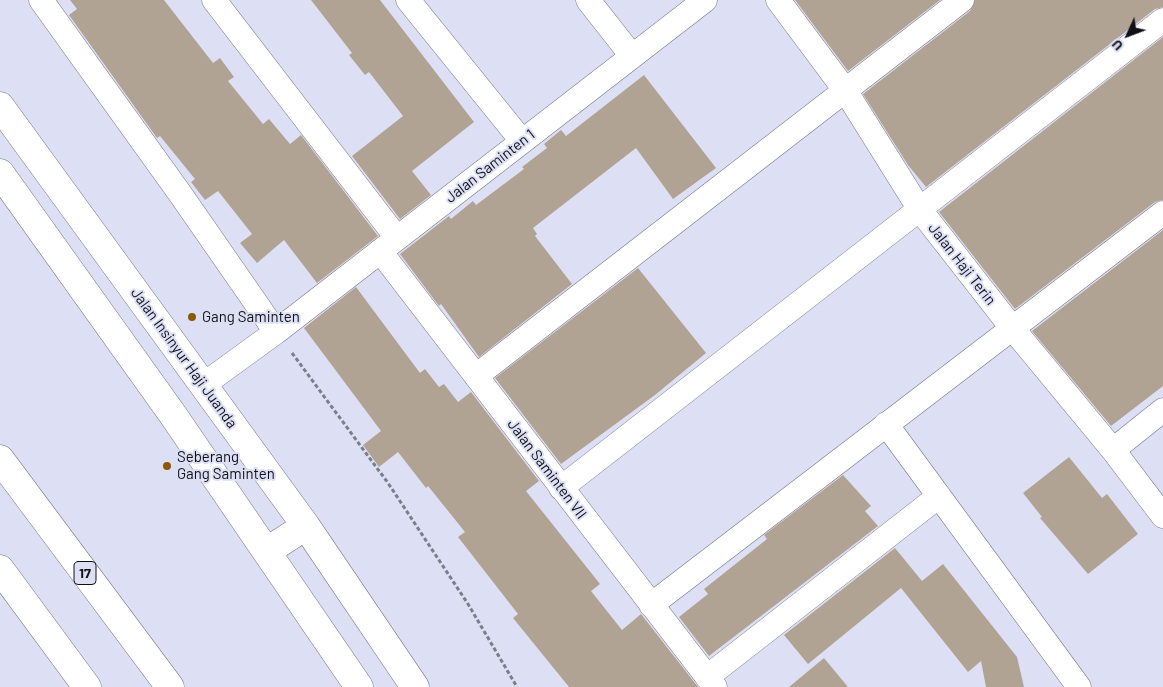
<!DOCTYPE html>
<html>
<head>
<meta charset="utf-8">
<style>
	body { margin:0 }
	#map { position:relative; width:1163px; height:687px; overflow:hidden; background:#dde0f4; font-family:Barlow,sans-serif }
	canvas { display:block }
	.north { position:absolute; left:1103px; top:10px; width:50px; height:50px; -webkit-text-stroke:4px #dde0f4; paint-order:stroke; rotate:227deg; font-size:14px; font-weight:700; line-height:20px; text-align:center; color:#101117 }
	.north::after { content:''; display:block; margin:auto; width:18px; height:22px; background:#101117; clip-path:polygon(50% 0,100% 100%,50% 72%,0 100%) }
</style>
</head>
<body>
<div id="map">
<canvas width="1163" height="687"></canvas>
<div class="north">U</div>
</div>
<script>
const ctx = document.querySelector('canvas').getContext('2d');
ctx.lineJoin = 'round';
function fill(path, color) { ctx.fillStyle = color; ctx.fill(path, 'evenodd'); }
function strokePath(path, color, width, dash) { ctx.strokeStyle = color; ctx.lineWidth = width; ctx.lineCap = dash ? 'butt' : 'round'; ctx.setLineDash(dash || []); ctx.stroke(path); }
function write(font, color, halo, rows, align = 'center') {
  ctx.font = font + ' Barlow,sans-serif'; ctx.lineWidth = 4; ctx.setLineDash([]); ctx.textBaseline = 'middle'; ctx.strokeStyle = halo; ctx.fillStyle = color; for (const [text, x, y, turn = 0] of rows) {
    ctx.save(); ctx.translate(x, y); ctx.rotate((+turn || 0) * Math.PI / 180); ctx.textAlign = isNaN(turn) ? turn : align; if (halo) ctx.strokeText(text, 0, 0); ctx.fillText(text, 0, 0); ctx.restore();
  }
}
fill(new Path2D(`
	M70 0H164L213 63 220 58 234 77 228 81 263 124 269 119 290 144 301 135 378 236 317 283 284 240 257 263 240 243 252 234 218 191 205 200 191 182 195 179 160 136 157 138 69 15 77 9Z
	M311 0H380L474 122 412 171 431 195 400 219 352 156 403 116 369 72 365 75 349 55 352 53Z
	M795 0H940L848 71Z
	M975 0H1163V7L1155 9 926 187 908 165 863 94 970 11Z
	M1163 37V200L1155 202 1015 309 939 212Z
	M644 75 716 168 673 199 636 148 533 228 537 234 535 236 572 284 479 357 441 304 439 306 400 254 449 216 451 219 473 201 476 205 524 169 522 167 547 148 544 144 561 130 566 136Z
	M1163 230V386L1111 426 1032 331Z
	M638 268 706 353 655 395 561 464 495 378Z
	M356 287 420 373 425 369 439 387 444 384 458 402 471 392 539 481 526 491 600 584 591 591 622 630 641 614 698 687H569L513 618 518 614 458 537 465 532 428 486 426 488 398 452 379 467 363 445 381 431 304 328Z
	M1069 457 1102 498 1107 494 1138 534 1088 574 1040 518 1042 517 1023 493Z
	M843 475 871 506 865 511 878 526 709 656 679 617 708 594 704 589 767 539 764 535Z
	M895 548 922 581 943 564 1017 657 1024 687H986L981 661 968 672 901 588 808 664 784 635Z
	M824 658 848 687H789Z`), '#b1a394');
const minor = new Path2D(`
	M41 0 181 195 276 332
	M214 0 397 238
	M408 0 522 141
	M588 0 632 56
	M778 0 845 90 920 210 1013 329 1113 450 1163 516
	M380 251 715 687
	M476 376 962 0
	M203 385 276 332 705 0
	M886 424 1079 687
	M1113 450 1163 410
	M561 488 1163 20
	M651 605 1163 213
	M707 677 939 496`);
const trunk = new Path2D(`
	M0 106 306 526 415 687
	M0 173 173 415 359 687
	M267 551 306 526`);
const motorway = new Path2D(`
	M0 459 170 687
	M0 569 87 687`);
strokePath(minor, '#737587', 25);
strokePath(trunk, '#737587', 29);
strokePath(motorway, '#737587', 29);
strokePath(new Path2D(`
	M292 353 388 483 468 604 517 687`), '#7b7d8a', 3, [4, 2.5]);
strokePath(minor, '#fff', 24);
strokePath(trunk, '#fff', 28);
strokePath(motorway, '#fff', 28);
for (const [x, y, r, color] of [
	[192,317,5,"#8c5904"],
	[167,466,5,"#8c5904"]
]) { const dot = new Path2D(); dot.arc(x, y, r, 0, 2 * Math.PI); ctx.fillStyle = color; ctx.fill(dot); strokePath(dot, '#dde0f4', 2); }
for (const [x, y, w] of [
	[85,573,22]
]) { const box = new Path2D(); box.roundRect(x - w / 2, y - 11.5, w, 23, 4); ctx.fillStyle = '#dde0f4'; ctx.fill(box); strokePath(box, '#101117', 1); }
write('bold 14px', '#101117', null, [
	["17",85,573]
]);
write('15px', '#101117', '#dde0f4', [
	["Jalan Saminten 1",490,166,-38],
	["Jalan Haji Terin",962,264,52],
	["Jalan Insinyur Haji Juanda",184,358,54],
	["Jalan Saminten VII",547,469,53]
]);
write('15px', '#101117', '#dde0f4', [
	["Gang Saminten",202,317],
	["Seberang",177,457],
	["Gang Saminten",177,474]
], 'left');
</script>
</body>
</html>
